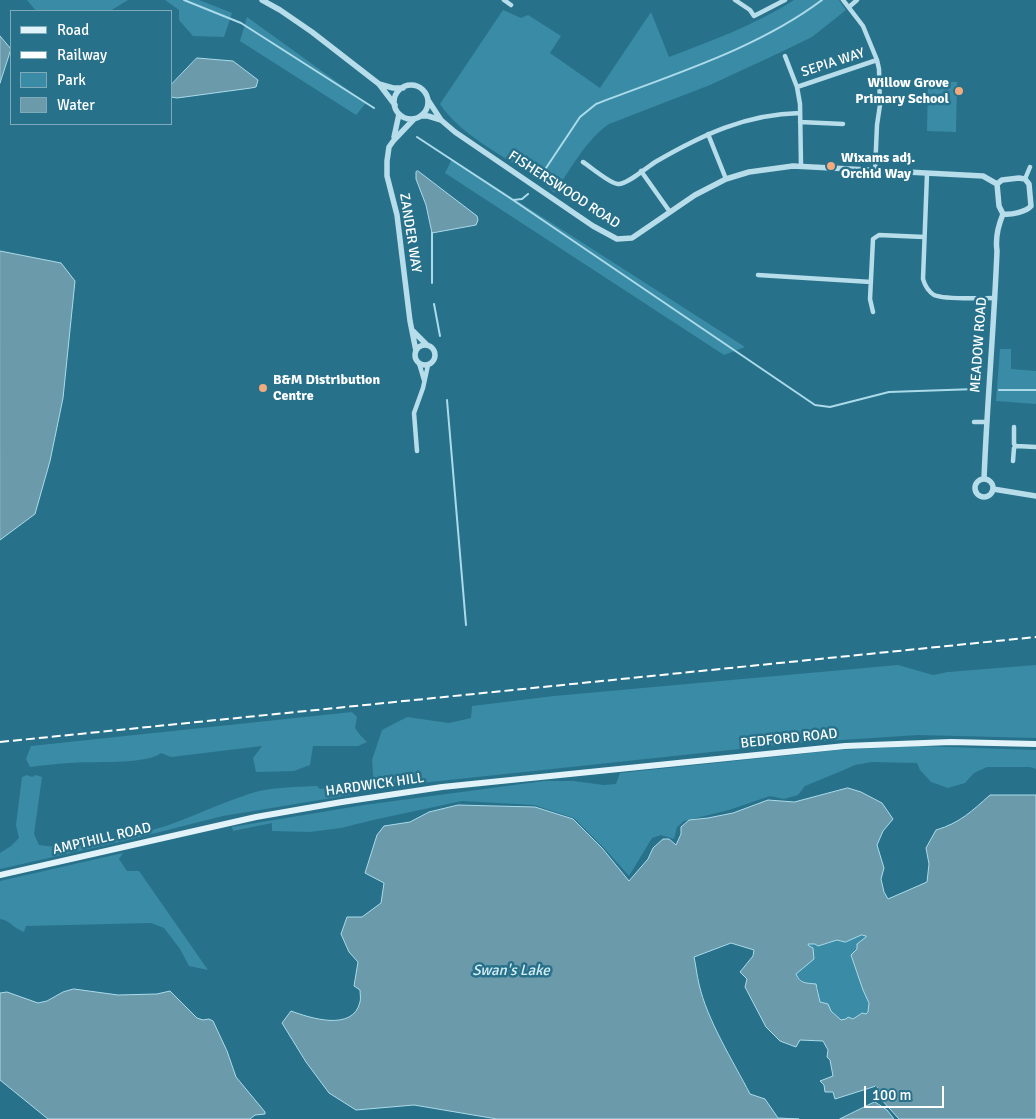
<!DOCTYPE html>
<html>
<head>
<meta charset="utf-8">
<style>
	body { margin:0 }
	#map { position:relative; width:1036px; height:1119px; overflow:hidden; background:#28718b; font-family:Signika,sans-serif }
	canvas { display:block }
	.legend { position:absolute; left:10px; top:10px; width:162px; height:115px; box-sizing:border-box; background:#28718b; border:1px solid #7eaab9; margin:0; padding:6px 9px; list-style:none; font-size:15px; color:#fff }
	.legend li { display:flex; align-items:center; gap:10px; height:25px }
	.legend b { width:25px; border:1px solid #7eaab9 }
	.scale { position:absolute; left:864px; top:1086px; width:80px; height:22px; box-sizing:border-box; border:2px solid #fff; border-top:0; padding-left:6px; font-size:15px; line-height:18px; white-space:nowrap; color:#fff; -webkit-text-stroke:4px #28718b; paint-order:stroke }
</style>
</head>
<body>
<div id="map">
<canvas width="1036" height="1119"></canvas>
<ul class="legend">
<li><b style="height:6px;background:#e1f2f8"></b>Road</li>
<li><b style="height:6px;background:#fff"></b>Railway</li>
<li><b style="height:14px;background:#3a8ba5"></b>Park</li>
<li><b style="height:14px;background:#6b9aab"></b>Water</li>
</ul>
<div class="scale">100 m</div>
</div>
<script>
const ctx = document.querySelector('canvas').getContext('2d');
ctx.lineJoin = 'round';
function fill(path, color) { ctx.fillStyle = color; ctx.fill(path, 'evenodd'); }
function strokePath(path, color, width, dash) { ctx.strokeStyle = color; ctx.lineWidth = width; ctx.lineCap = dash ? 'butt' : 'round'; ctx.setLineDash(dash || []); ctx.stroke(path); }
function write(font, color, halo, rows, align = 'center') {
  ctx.font = font + ' Signika,sans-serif'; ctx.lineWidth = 5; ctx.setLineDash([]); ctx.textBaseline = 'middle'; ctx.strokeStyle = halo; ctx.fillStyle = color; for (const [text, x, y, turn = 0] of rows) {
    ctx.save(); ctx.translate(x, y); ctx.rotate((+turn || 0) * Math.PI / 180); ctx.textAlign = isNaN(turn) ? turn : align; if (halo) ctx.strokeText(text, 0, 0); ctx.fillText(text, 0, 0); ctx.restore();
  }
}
fill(new Path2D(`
	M27 0H128L110 11H36Z
	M165 0H199L232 13 224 37 193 36 179 20V10Z
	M794 0H839L846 10 812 37 779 53 710 85 609 124C585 141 571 169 554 193 548 185 538 179 530 174 499 153 461 135 440 104L503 10 521 18 528 15 561 36 550 53 600 88 651 12 669 57C711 41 755 25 794 0Z
	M247 17 366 103 356 115 240 41Z
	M928 81 957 82 956 132 927 131Z
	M452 159 745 347 724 355 445 173Z
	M1000 349H1011V369L1036 371V404L996 401Z
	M898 665 933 675 948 672 1036 665V738L918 735 796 743 374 788 372 760 382 730 407 717 449 723 471 718 472 706 554 696Z
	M352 712 357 717 355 728 360 735 367 742 358 746H313L310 765 294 771 256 772 253 758 262 746 171 757 161 753C147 765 89 761 69 763 56 764 43 765 30 767L26 759 31 746Z
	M917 746 1036 750V769L1030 767H987L974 773 965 783 948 788 931 782 920 770 917 763 872 762 855 765 839 772 805 786 798 795 784 799 770 796 729 810 684 821 677 827 674 839 661 835 652 838 629 876 605 849 574 818 534 805 462 801 373 820 341 828 310 832 272 831V823L233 831 232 827 364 805 544 781H573L604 785 616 784 620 773 838 750Z
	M27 775 32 777 36 775 42 777 34 834 39 845C55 848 68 845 84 843 115 839 148 833 177 822 202 812 227 801 252 793 271 787 297 787 317 786L320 789 361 784 366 788 350 795 223 816 124 841 0 869V853L11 846 19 838 16 825 22 777Z
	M123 853 119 859 127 871H139L208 970 189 966 180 949 164 928 151 923 26 926 24 932C13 928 10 920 0 919V881Z
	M862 935 866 936V937L857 944V949L851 956 863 990 869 1003 868 1012 866 1014 861 1013 853 1019 851 1018 841 1020 820 1002 818 987C810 982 801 984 796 974L811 961 808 944H815L818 946 837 940 845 942Z`), '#3a8ba5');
const water = new Path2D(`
	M0 36 11 49 0 83Z
	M197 58 233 61 258 80 256 87 251 88 177 98 171 97V85Z
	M418 171 477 216 478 220 476 225 432 233 426 205 416 179V172Z
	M0 251 61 263 75 281 63 398 50 461 35 514 0 540Z
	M848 788 861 792 882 803 893 819 883 831 877 845 884 868 881 879 884 892 888 899 927 882 929 864 926 848 936 830C960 823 972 811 990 795H1036V1119H899L880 1098V1092L876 1086 835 1099 833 1092H825L824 1085 820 1081 833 1076 830 1060 827 1057 828 1050 823 1041 800 1040 796 1047 780 1041 766 1027 745 987 747 979 740 972 753 956 754 950 731 943 694 957C696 966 697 976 699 984 707 1020 733 1061 750 1094L765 1099 778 1118 799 1119H497L414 1105 356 1110 329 1093 306 1062 282 1023 291 1011C310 1018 353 1032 360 1002 361 999 360 993 360 990L354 986 358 962 349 952 341 934 347 917H362L381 903 384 883 365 873 377 835 384 826 410 822 429 812 458 805 535 807 573 819 602 848 629 881 648 859 653 848 663 839H669L676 845 681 834V827L689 820 708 818 733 813 768 800 794 802ZM862 935 866 936V937L857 944V949L851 955 863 990 869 1003 868 1012 866 1014 862 1013 853 1019 848 1017 846 1019 841 1020 831 1011 828 1004 820 1002 816 984C807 983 800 984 796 974L814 959 813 948 809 946 808 944H815L818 946 837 940 845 942Z
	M74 989 118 995 157 994 170 991 197 1018 203 1020 209 1019 213 1021 227 1051 236 1077 265 1112V1114L255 1115 250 1119H48L0 1080V993L7 992 38 1003 47 1001 63 992Z
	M875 1102 887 1110 894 1119H840Z`);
fill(water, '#6b9aab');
strokePath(water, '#abdbea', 1);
strokePath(new Path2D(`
	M184 0 241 23 374 108
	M417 137 513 200 815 405 830 407 889 392 976 389
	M542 174 580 117 596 104C671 75 757 49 822 0
	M513 200 522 199 528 194
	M432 233V283
	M434 304 440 336
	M999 390H1036
	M447 400 466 625`), '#abdbea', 2);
strokePath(new Path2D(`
	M504 0 511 5
	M735 0 750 10 754 16 785 0
	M843 0 863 26 877 60 879 69 880 105 877 125 875 171
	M849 7 857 0
	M785 56 797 87 800 104 801 166
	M797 87 877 60
	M800 122 843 124
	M708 134 726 179
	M583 162C591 167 609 183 618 184 627 185 648 166 657 161 702 135 746 114 800 113
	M641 171 670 212
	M927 174 923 279C925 286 928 291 934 295 945 300 981 298 995 298
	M1025 179 1030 167
	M758 275 871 282
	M873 312 870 299 873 239 879 235 924 237
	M419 363 424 380
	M974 422H987
	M1014 427V444L1016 446
	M417 451 414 413 423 388 428 365
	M1013 461 1014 448 1016 446 1036 447`), '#b6dde9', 4.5);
strokePath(new Path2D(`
	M262 0 280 10 312 32 379 84 395 105
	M379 84 393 88H403
	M394 102a17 17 0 1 1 34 0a17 17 0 1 1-34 0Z
	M428 100 441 120 455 132 593 226 617 239 632 238 695 195 726 179 749 172 793 166 983 176 997 184
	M421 116H428L441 120
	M414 119 394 140 389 147 387 161V176L397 215 410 321 416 351
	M394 137 399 114
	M1019 178 1025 179 1029 184 1031 206C1026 212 1011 215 1003 214L999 206 997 184 1002 180Z
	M413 331 427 345
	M415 355a10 10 0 1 1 20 0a10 10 0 1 1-20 0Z
	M975 488a9 9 0 1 1 18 0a9 9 0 1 1-18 0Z
	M984 479C987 403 994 327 997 251 995 237 998 226 1003 214
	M993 489 1036 496`), '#b6dde9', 5.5);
strokePath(new Path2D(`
	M0 875 256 817 342 802 442 787 845 746 951 742 1036 744`), '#e1f2f8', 6);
strokePath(new Path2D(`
	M0 742 1036 637`), '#fff', 2, [9, 4]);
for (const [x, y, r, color] of [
	[959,91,5,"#f1ab7d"],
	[831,166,5,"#f1ab7d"],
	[263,388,5,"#f1ab7d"]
]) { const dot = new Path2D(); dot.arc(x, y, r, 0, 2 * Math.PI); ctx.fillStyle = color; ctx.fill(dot); strokePath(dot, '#28718b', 2); }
write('14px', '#fff', '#28718b', [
	["SEPIA WAY",833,63,-18],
	["FISHERSWOOD ROAD",564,190,33],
	["ZANDER WAY",410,233,81],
	["MEADOW ROAD",979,345,-86],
	["BEDFORD ROAD",789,739,-6],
	["HARDWICK HILL",375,785,-8],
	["AMPTHILL ROAD",102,839,-13]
]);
write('bold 14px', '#fff', '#28718b', [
	["Willow Grove",949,83,"right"],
	["Primary School",949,99,"right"],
	["Wixams adj.",841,158],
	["Orchid Way",841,174],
	["B&M Distribution",273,380],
	["Centre",273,396]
], 'left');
write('italic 15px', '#d4eef5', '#28718b', [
	["Swan's Lake",511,971]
]);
</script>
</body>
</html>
